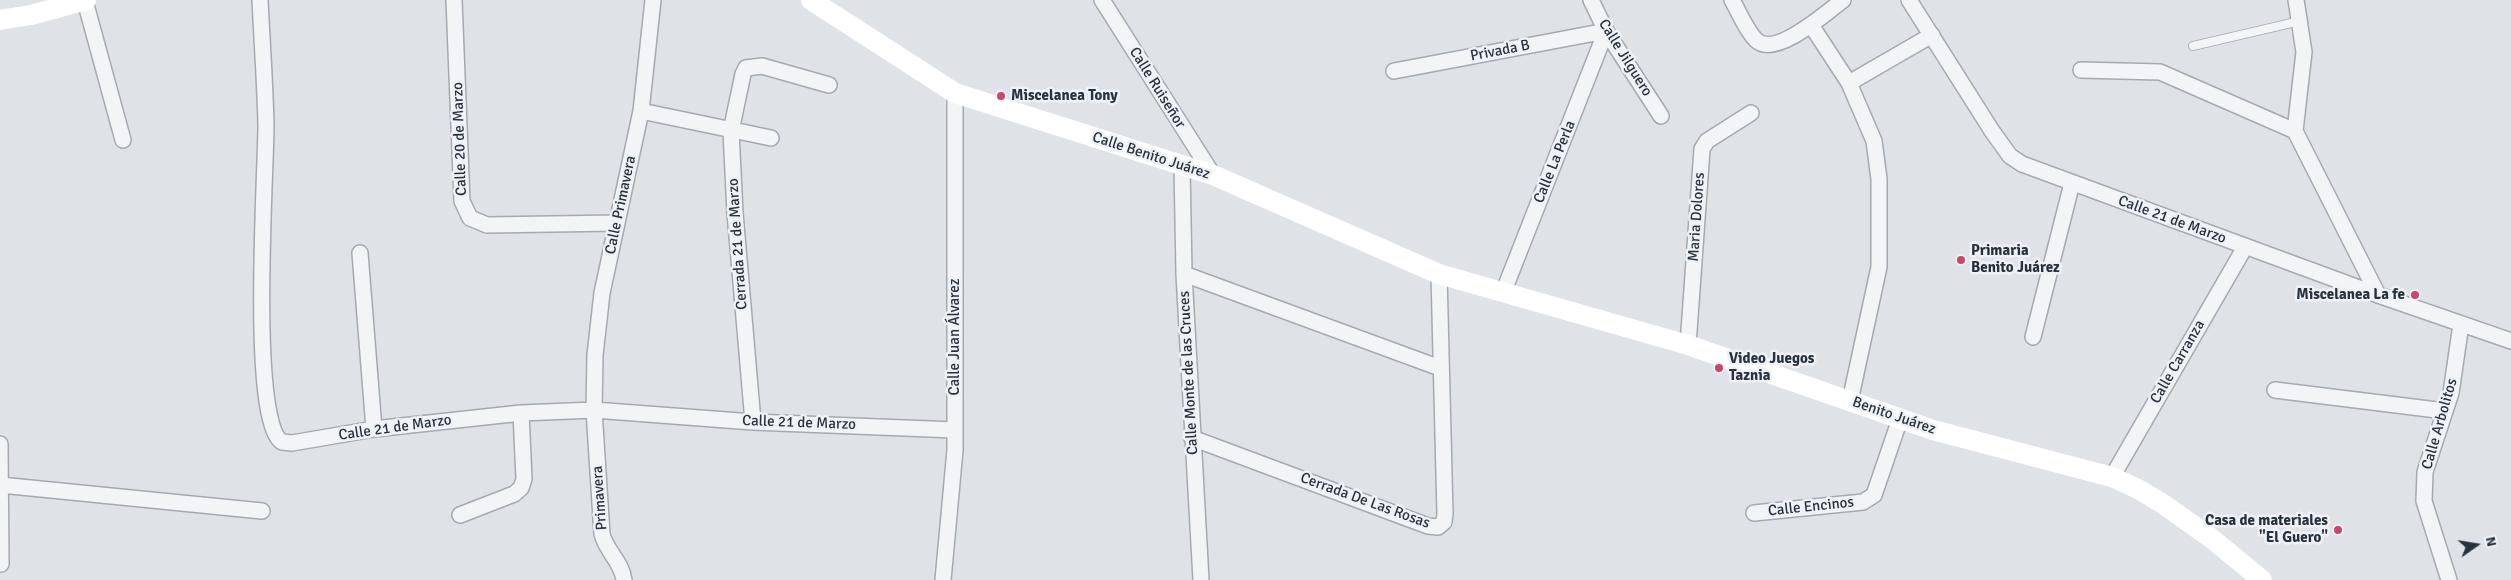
<!DOCTYPE html>
<html>
<head>
<meta charset="utf-8">
<style>
	body { margin:0 }
	#map { position:relative; width:2511px; height:580px; overflow:hidden; background:#dfe3e8; font-family:Signika,sans-serif }
	canvas { display:block }
	.north { position:absolute; left:2451px; top:520px; width:50px; height:50px; -webkit-text-stroke:4px #eef2f6; paint-order:stroke; rotate:77deg; font-size:14px; font-weight:700; line-height:20px; text-align:center; color:#28323f }
	.north::after { content:''; display:block; margin:auto; width:18px; height:22px; background:#28323f; clip-path:polygon(50% 0,100% 100%,50% 72%,0 100%) }
</style>
</head>
<body>
<div id="map">
<canvas width="2511" height="580"></canvas>
<div class="north">N</div>
</div>
<script>
const ctx = document.querySelector('canvas').getContext('2d');
ctx.lineJoin = 'round';
function strokePath(path, color, width, dash) { ctx.strokeStyle = color; ctx.lineWidth = width; ctx.lineCap = dash ? 'butt' : 'round'; ctx.setLineDash(dash || []); ctx.stroke(path); }
function write(font, color, halo, rows, align = 'center') {
  ctx.font = font + ' Signika,sans-serif'; ctx.lineWidth = 5; ctx.setLineDash([]); ctx.textBaseline = 'middle'; ctx.strokeStyle = halo; ctx.fillStyle = color; for (const [text, x, y, turn = 0] of rows) {
    ctx.save(); ctx.translate(x, y); ctx.rotate((+turn || 0) * Math.PI / 180); ctx.textAlign = isNaN(turn) ? turn : align; if (halo) ctx.strokeText(text, 0, 0); ctx.fillText(text, 0, 0); ctx.restore();
  }
}
const lane = new Path2D(`
	M2193 46 2300 21`);
const street = new Path2D(`
	M260 0C262 42 265 83 266 125 266 172 249 421 282 442L292 443 374 429 521 413 594 410 753 422 955 430
	M454 0 462 201 470 218 487 225 617 223
	M1102 0 1213 175
	M1591 0 1606 31 1661 116
	M1732 0C1739 12 1746 30 1756 40 1775 59 1827 12 1843 0
	M1909 0 1992 131 2010 156 2022 164 2378 295 2511 341
	M2296 0 2304 52 2295 131 2378 295
	M85 1 123 140
	M1811 25 1849 83 1874 141 1879 179V267L1850 401
	M2081 70 2160 72 2295 131
	M1394 71 1606 31 1503 293
	M1849 83 1932 35
	M641 111 771 138
	M1182 166 1184 274 1201 580
	M360 253 374 429
	M1184 274 1440 368
	M2033 337 2072 183
	M1688 345 1702 149 1707 141 1751 113
	M2275 390 2445 411
	M753 422 735 213 731 131 743 74 746 68 762 66 829 85
	M1192 438 1428 526 1438 527 1444 522 1445 514 1439 274
	M0 444 1 564
	M2112 477 2245 247
	M0 485 262 511
	M1754 513 1863 502 1874 495 1900 419
	M460 515 514 494 521 488 524 479 521 413
	M624 580C622 562 606 551 602 534L594 410 595 355 602 293 641 111 653 0
	M943 580 955 450V93
	M2449 580 2424 501 2425 472 2451 393 2461 324`);
strokePath(lane, '#a4aab2', 10);
strokePath(street, '#a4aab2', 18);
strokePath(lane, '#f2f4f6', 8);
strokePath(street, '#f2f4f6', 15);
strokePath(new Path2D(`
	M811 0 955 93 1213 175 1439 274 1688 345 1933 430 2112 477 2140 490 2163 504 2211 538 2262 580
	M0 20 31 15 86 0`), '#fff', 20);
for (const [x, y, r, color] of [
	[1001,96,5,"#ca4765"],
	[1961,260,5,"#ca4765"],
	[2415,295,5,"#ca4765"],
	[1719,368,5,"#ca4765"],
	[2338,530,5,"#ca4765"]
]) { const dot = new Path2D(); dot.arc(x, y, r, 0, 2 * Math.PI); ctx.fillStyle = color; ctx.fill(dot); strokePath(dot, '#eef2f6', 2); }
write('15px', '#28323f', '#eef2f6', [
	["Privada B",1500,51,-11],
	["Calle Jilguero",1625,58,58],
	["Calle Ruiseñor",1157,88,58],
	["Calle 20 de Marzo",460,139,-92],
	["Calle Benito Juárez",1151,156,18],
	["Calle La Perla",1555,162,-68],
	["Calle Primavera",621,205,-78],
	["Maria Dolores",1697,217,-86],
	["Calle 21 de Marzo",2172,220,20],
	["Cerrada 21 de Marzo",738,244,-94],
	["Calle Juan Álvarez",955,337,-90],
	["Calle Carranza",2178,362,-60],
	["Calle Monte de las Cruces",1189,373,-93],
	["Benito Juárez",1894,416,19],
	["Calle 21 de Marzo",799,423,2],
	["Calle Arbolitos",2440,424,-74],
	["Calle 21 de Marzo",395,428,-8],
	["Primavera",600,498,-94],
	["Cerrada De Las Rosas",1365,501,20],
	["Calle Encinos",1811,507,-6]
]);
write('bold 15px', '#28323f', '#eef2f6', [
	["Miscelanea Tony",1011,96],
	["Primaria",1971,251],
	["Benito Juárez",1971,268],
	["Miscelanea La fe",2405,295,"right"],
	["Video Juegos",1729,359],
	["Taznia",1729,376],
	["Casa de materiales",2328,521,"right"],
	["\"El Guero\"",2328,538,"right"]
], 'left');
</script>
</body>
</html>
